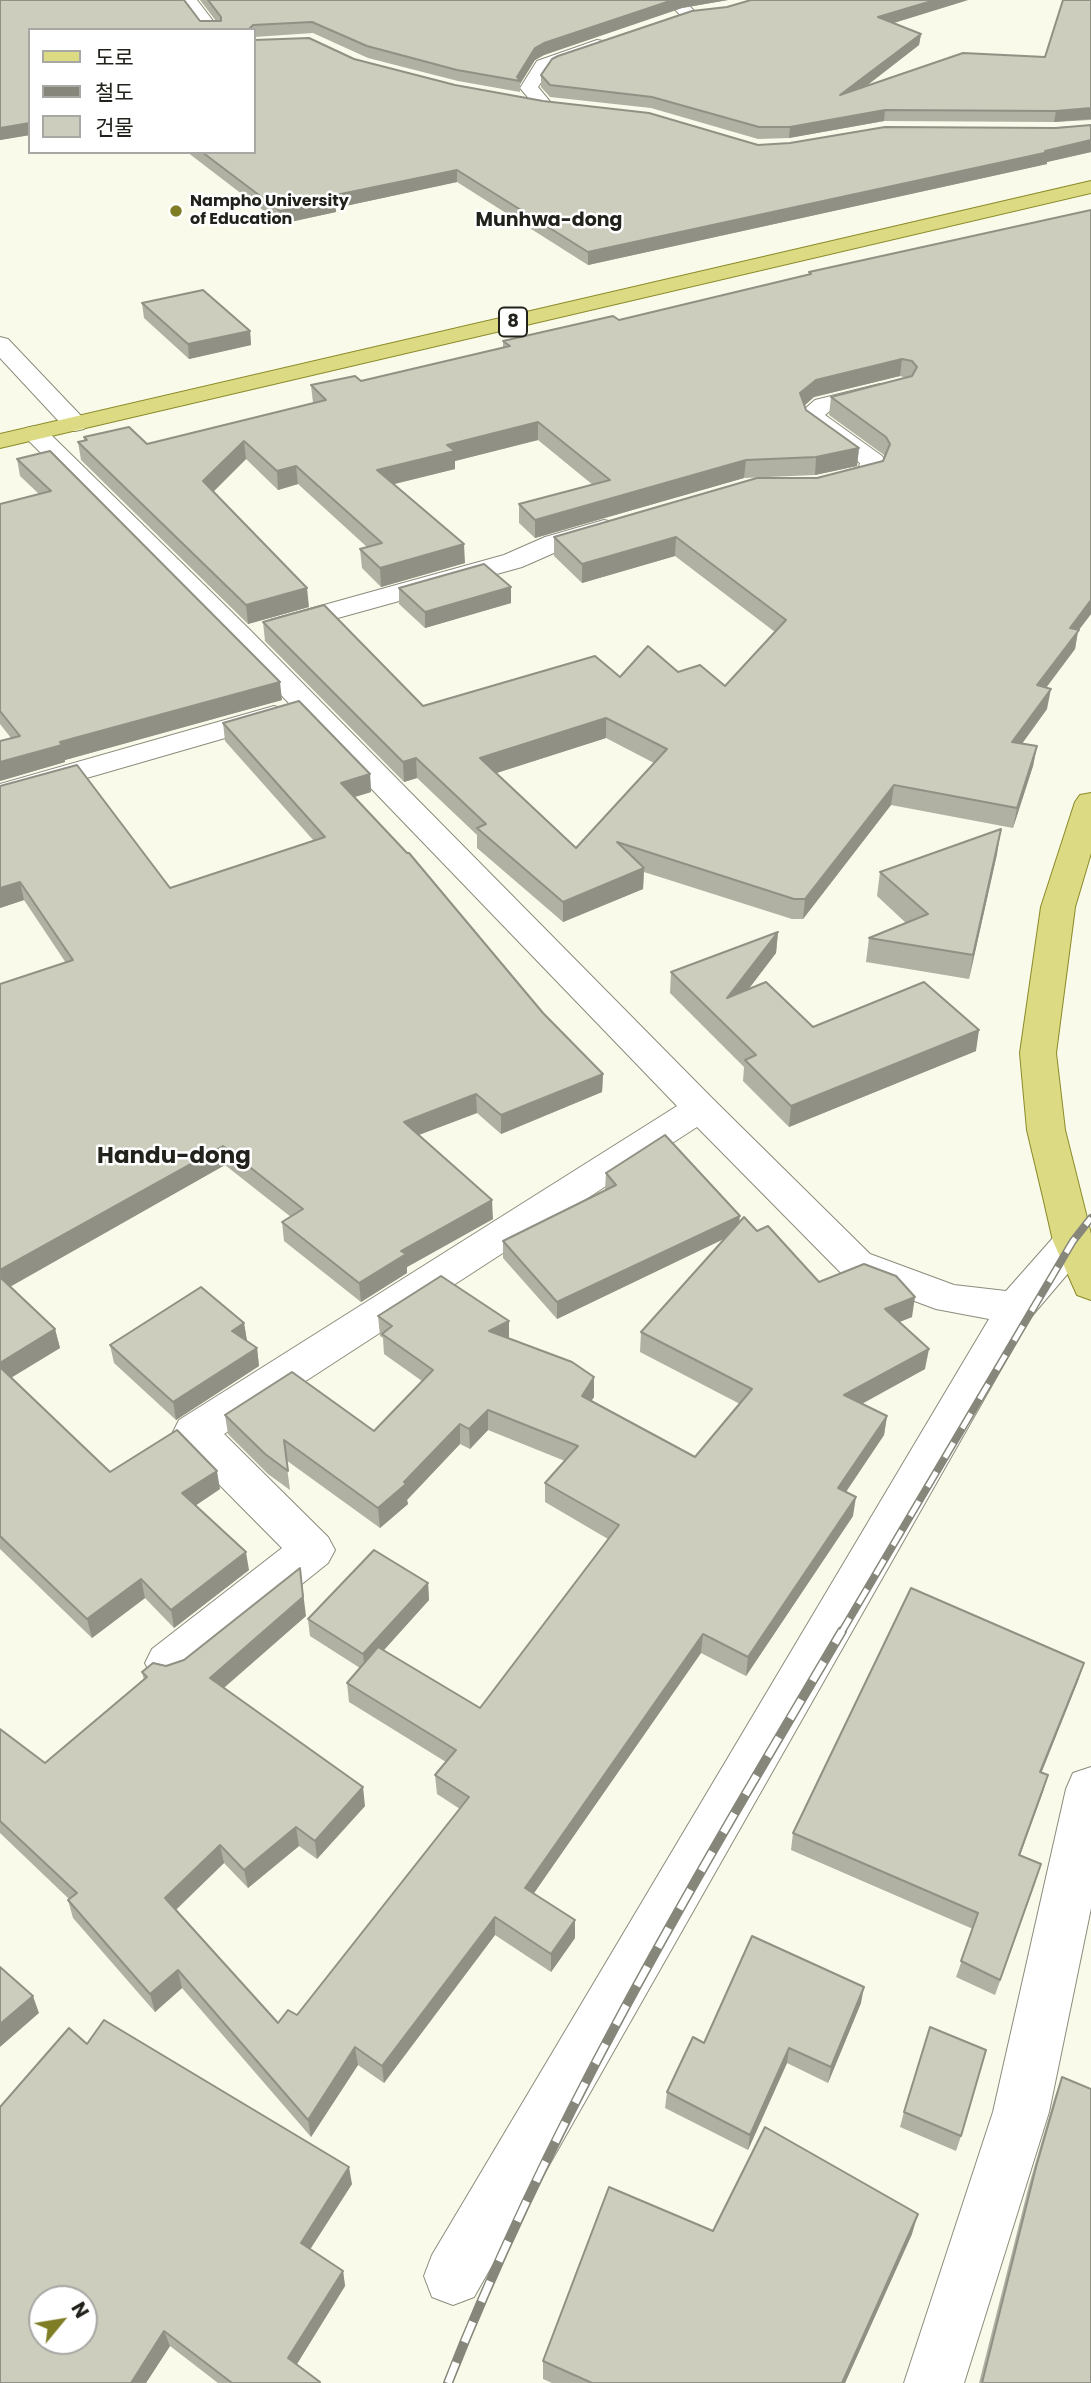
<!DOCTYPE html>
<html>
<head>
<meta charset="utf-8">
<style>
	body { margin:0 }
	#map { position:relative; width:1091px; height:2383px; overflow:hidden; background:#f9fae9; font-family:Poppins,"Noto Sans KR",sans-serif }
	canvas { display:block }
	.legend { position:absolute; left:28px; top:28px; width:228px; height:126px; box-sizing:border-box; background:#fff; border:2px solid #a7a7a4; margin:0; padding:9px 12px; list-style:none; font-size:21px; color:#22221c }
	.legend li { display:flex; align-items:center; gap:14px; height:35px }
	.legend b { width:35px; border:2px solid #a7a7a4 }
	.north { position:absolute; left:28px; top:2285px; width:70px; height:70px; box-sizing:border-box; background:#fff; border:2px solid #a7a7a4; border-radius:50%; rotate:60deg; font-size:19px; font-weight:700; line-height:28px; text-align:center; color:#22221c }
	.north::after { content:''; display:block; margin:auto; width:24px; height:32px; background:#7f7e26; clip-path:polygon(50% 0,100% 100%,50% 72%,0 100%) }
</style>
</head>
<body>
<div id="map">
<canvas width="1091" height="2383"></canvas>
<ul class="legend">
<li><b style="height:9px;background:#dcda83"></b>도로</li>
<li><b style="height:9px;background:#86867b"></b>철도</li>
<li><b style="height:19px;background:#cdcdbd"></b>건물</li>
</ul>
<div class="north">N</div>
</div>
<script>
const ctx = document.querySelector('canvas').getContext('2d');
ctx.lineJoin = 'round';
function strokePath(path, color, width, dash) { ctx.strokeStyle = color; ctx.lineWidth = width; ctx.lineCap = dash ? 'butt' : 'round'; ctx.setLineDash(dash || []); ctx.stroke(path); }
function fill(path, color) { ctx.fillStyle = color; ctx.fill(path, 'evenodd'); }
function write(font, color, halo, rows, align = 'center') {
  ctx.font = font + ' Poppins,sans-serif'; ctx.lineWidth = 5; ctx.setLineDash([]); ctx.textBaseline = 'middle'; ctx.strokeStyle = halo; ctx.fillStyle = color; for (const [text, x, y, turn = 0] of rows) {
    ctx.save(); ctx.translate(x, y); ctx.rotate((+turn || 0) * Math.PI / 180); ctx.textAlign = isNaN(turn) ? turn : align; if (halo) ctx.strokeText(text, 0, 0); ctx.fillText(text, 0, 0); ctx.restore();
  }
}
const minor = new Path2D(`
	M180 0H197L220 30H203Z
	M666 0H684L697 14 695 18H683Z
	M597 40 603 41 606 45 603 49 550 69 538 87 552 104 543 110 537 108 520 88 537 61Z
	M0 337 8 339 84 419 87 424 84 429 75 431 66 429 0 358Z
	M880 384 888 386 892 391 888 396 831 410 825 415 882 456 885 461 880 477C862 483 839 494 821 489L817 484 821 479 859 467 860 463 806 426 800 413 815 400Z
	M35 426 44 428 251 631 713 1099 870 1254 954 1285 1006 1291 1059 1231 1073 1227 1087 1231 1091 1238 1087 1251 1030 1318 474 2297 453 2305 432 2297 424 2276 432 2255 989 1319 936 1309 842 1274 697 1127 224 1434 328 1537 335 1550 328 1563 186 1677 169 1683 152 1677 145 1663 152 1649 282 1548 179 1444 173 1432 179 1420 677 1106 231 643 26 438 23 433 26 428Z
	M604 520 613 522 617 528 613 534 563 549 522 567 280 634 270 632 266 626 270 620 504 555 545 537Z
	M274 706 284 709 289 715 284 721 0 803V784Z
	M1091 1767V1908L1049 2112 964 2383H904L993 2112 1066 1789 1073 1773Z`);
const major = new Path2D(`
	M1091 181V193L0 448V434Z
	M1091 793V853L1075 907 1056 1053 1065 1130 1091 1234V1300L1077 1295 1053 1241 1043 1197 1027 1130 1020 1053 1041 907 1075 802 1080 795Z`);
strokePath(minor, '#8c8c7d', 2);
strokePath(major, '#8b8a29', 2);
fill(minor, '#fff');
fill(major, '#dcda83');
const railFar1 = new Path2D(`
	M841 1633 1073 1241 1091 1218`);
const rail = new Path2D(`
	M448 2383C551 2119 698 1874 842 1631`);
strokePath(railFar1, '#86867b', 8);
strokePath(rail, '#86867b', 10);
strokePath(railFar1, '#fff', 5, [17]);
strokePath(rail, '#fff', 7, [22]);
fill(new Path2D(`
	M0 0H184L200 21H216L200 0H728L682 8 544 55 535 60 520 84V92L458 81 368 58 313 33 254 37V30H30V135L0 140Z
	M968 0 894 23 921 34 919 45 865 87 1045 57 1091 0V120L1054 122 884 121 789 138 758 139 651 108 550 97 541 87V75Z
	M354 59 455 85 758 145 1091 125V152L1047 162V164L588 265 457 182 336 208V212L281 224 187 152H254Z
	M1091 210V614L1078 631 1075 649 1046 688 1047 709 1022 743 1037 746 1033 766 1013 828 891 805 803 919H792L644 872 643 889 563 922 477 848V835L417 778 404 782 265 641 263 622 423 706 620 677 678 672 725 686 775 632 675 556 582 583 554 556V537L817 478 883 461 884 455 829 415 831 397 906 378 900 376 814 397 804 406 806 410 859 448 857 466 815 475 744 478 535 538 519 523V504L593 485 538 440 455 461V469L394 484 465 563 381 587 362 568 360 549 367 547 298 484 278 490 246 459 213 492 309 607 248 624 81 460 78 442 84 441V437L147 444 313 403 311 385 361 381 503 348V341L619 320 809 274V272ZM606 738 654 763 576 848 496 773Z
	M142 303 250 331 251 345 189 359 144 318Z
	M17 459 282 700 65 760V762L0 781V741L11 738 0 724V504L39 494 20 476Z
	M511 587V603L425 628 399 604V588Z
	M223 723 370 774 371 792 354 797 543 1013 603 1074 602 1092 501 1134 477 1113 419 1135 493 1219 407 1267V1273L361 1302 284 1241 282 1222 291 1217 225 1165 10 1286 55 1329 60 1348 11 1378 110 1472 220 1489 196 1505 249 1570 174 1628 145 1598 92 1638 0 1549V984L66 963 24 900 0 908V786L170 888 314 841 225 741Z
	M997 854 969 979 866 962 869 938 906 923 877 896 880 872Z
	M778 932 776 953 748 989 813 1027 976 1051 789 1127 743 1081 744 1067 670 993 671 972Z
	M606 1173 739 1222 757 1231 819 1282 912 1317 899 1322 925 1369 862 1404 887 1416 884 1435 846 1492 853 1516 746 1676 701 1653 534 1893 575 1938 551 1972 495 1935 384 2083 358 2065 311 2137 182 1988 155 2012 73 1918 68 1900 69 1899 0 1833V1729L45 1763 144 1680 142 1672 166 1666 306 1616 224 1688 365 1806 317 1859 299 1846 248 1888 224 1863 176 1910 278 2023 297 2015 460 1809 437 1794 435 1775 446 1762 349 1702 347 1683 360 1668 310 1636 308 1619 428 1583 429 1600 384 1650 480 1708 608 1539 545 1502V1483L565 1461 488 1430 470 1449 460 1444 407 1500 408 1504 380 1528 286 1460 290 1490 268 1474 228 1434 225 1415 374 1431 422 1381 384 1354 383 1338 380 1336 378 1316 509 1338 594 1377V1397L591 1401 695 1457 740 1404 640 1352 641 1332 724 1239 557 1319 503 1258V1241L605 1190Z
	M244 1323 247 1341 257 1348 259 1366 176 1420 114 1363 110 1345Z
	M1084 1663 1078 1681 1041 1772 1048 1775 1020 1855 1036 1881 995 1995 956 1977 973 1929 791 1850 793 1833Z
	M861 2003 828 2083 787 2063 748 2150 665 2108 667 2092 704 2043Z
	M87 2044 352 2184 310 2249 343 2271 345 2286 297 2364 321 2383H218L170 2346 146 2383Z
	M1062 2077 1091 2383H979L1029 2185 1055 2096Z
	M904 2112 961 2136 956 2151 900 2127Z
	M713 2231 912 2234 845 2383H552L543 2379V2361Z`), '#b0b0a3');
fill(new Path2D(`
	M673 0H728L682 8 544 55 535 60 520 84V81L517 77 535 48 544 43Z
	M935 0H968L877 28 878 17Z
	M921 34 919 45 839 107 840 95Z
	M1091 108V119L1054 122 1056 111Z
	M885 110 884 121 789 138 790 127Z
	M30 123V135L0 140V128Z
	M1091 140V152L1047 162V164L588 265V252Z
	M457 170V182L336 208V212L281 224 280 211 331 196Z
	M250 331 251 345 189 359 188 344Z
	M902 359 900 376 814 397 798 411 800 393 816 380Z
	M538 422V440L455 461V469L378 488 377 470 447 445Z
	M244 441 246 459 205 500 203 481Z
	M859 448 857 466 815 475 816 457Z
	M746 460 744 478 535 538V520Z
	M296 466 298 484 278 490 277 471Z
	M676 537 675 556 582 583V564Z
	M464 544 465 563 381 587 380 568Z
	M511 587V603L425 628V612Z
	M307 588 309 607 248 624 246 605Z
	M1091 600V614L1078 631 1075 649 1033 705 1037 685 1070 628Z
	M280 682 282 700 65 760V762L0 781V762L60 742Z
	M1051 689 1047 709 1009 762 1012 742Z
	M606 718V738L481 778 480 758Z
	M1037 746 1033 766 1013 828 1017 808Z
	M416 758 417 778 404 782 403 762Z
	M370 774 371 792 342 801 341 783Z
	M894 785 891 805 803 919 805 899Z
	M1001 829 997 854 969 979 973 955Z
	M644 868 643 889 563 922V902Z
	M20 882 24 900 0 908V888Z
	M778 932 776 953 726 1019 727 998Z
	M979 1030 976 1051 789 1127 791 1106Z
	M603 1074 602 1092 501 1134V1115Z
	M476 1094 477 1113 405 1140 404 1122Z
	M223 1146 225 1165 1 1292 0 1270Z
	M492 1200 493 1219 407 1267V1273L361 1302 359 1283 401 1251Z
	M740 1216 738 1232 557 1319V1302Z
	M915 1297 912 1317 882 1329 885 1309Z
	M509 1321V1341L489 1331Z
	M244 1323 247 1341 232 1331Z
	M55 1329 60 1348 2 1383 0 1374V1363Z
	M257 1348 259 1366 176 1420 173 1402Z
	M929 1349 925 1369 841 1415 844 1395Z
	M594 1377V1397L582 1415V1396Z
	M488 1410V1430L470 1449 469 1429Z
	M887 1416 884 1435 835 1508 838 1488Z
	M460 1424V1444L407 1500 408 1504 380 1528 378 1508Z
	M217 1471 220 1489 186 1512 182 1493Z
	M856 1497 853 1516 746 1676 748 1657Z
	M246 1552 249 1570 174 1628 171 1610Z
	M300 1568 306 1616 213 1697 210 1678Z
	M141 1579 145 1598 92 1638 87 1619Z
	M428 1583 429 1600 365 1671 363 1654Z
	M703 1634 701 1653 525 1906V1888Z
	M1084 1663 1078 1681 1035 1789 1040 1772Z
	M1048 1775 1043 1792 1014 1872 1019 1855Z
	M363 1787 365 1806 317 1859 315 1841Z
	M296 1827 299 1846 248 1888 244 1870Z
	M220 1845 224 1863 169 1916 165 1898Z
	M495 1917V1935L384 2083 382 2066Z
	M575 1920V1938L551 1972V1954Z
	M178 1970 182 1988 155 2012 150 1994Z
	M864 1987 861 2003 828 2083 831 2067Z
	M33 1996 39 2013 0 2047V2024Z
	M355 2047 358 2065 311 2137 308 2120Z
	M789 2048 787 2063 748 2150 750 2135Z
	M349 2167 352 2184 304 2259 301 2243Z
	M918 2214 912 2234 845 2383H842Z
	M343 2271 345 2286 292 2372 288 2358Z
	M164 2331 170 2346 146 2383H131Z`), '#909084');
const building = new Path2D(`
	M0 0H184L200 21H221V17L208 0H673L544 43 535 48 517 77 520 81 457 70 367 46 312 22 253 25 250 28V30H30V123L0 128Z
	M751 0H935L878 17 921 34 840 95 963 53 1045 57 1063 0H1091V108L1056 111 885 110 790 127H759L652 97 550 85 541 75 552 59 558 56 692 11 727 7Z
	M309 38 354 59 455 85 543 101 649 113 758 145 790 143 885 127 1056 128 1091 125V140L1045 151 1049 152 588 252 457 170 331 196 335 200 280 211 202 152H254V40Z
	M1091 210V600L1070 628 1079 630 1037 685 1051 689 1012 742 1037 746 1017 808 894 785 805 899H794L617 842 644 868 563 902 477 828 486 824 416 758 403 762 263 622 324 605 423 706 595 656 620 677 648 646 678 672 700 665 725 686 786 620 676 537 582 564 554 537 757 478H817L883 461 890 444 886 437 831 397 912 376 917 367 912 361 902 359 816 380 800 393 806 410 859 448 816 457 746 460 535 520 519 504 610 480 538 422 447 445 455 451 377 470 464 544 380 568 360 549 382 543 296 466 277 471 244 441 203 481 307 588 246 605 78 442 87 440 84 437 129 427 147 444 326 400 311 385 355 376 361 381 510 346 503 341 613 316 619 320 811 274 809 272ZM606 718 667 749 576 848 480 758Z
	M203 290 250 331 188 344 142 303Z
	M50 451 280 682 60 742 62 745 0 762V741L20 736 0 711V504L51 491 17 459Z
	M484 564 511 587 425 612 399 588Z
	M299 701 370 774 341 783 407 853H409L543 1013 603 1074 501 1115 476 1094 404 1122 492 1200 401 1251 406 1254 359 1283 282 1222 303 1209 223 1146 0 1270V984L73 960 20 882 0 888V786L77 765 170 888 325 837 223 723Z
	M1001 829 973 955 869 938 928 914 880 872Z
	M778 932 727 998 766 982 813 1027 924 982 979 1030 791 1106 745 1060 756 1055 671 972Z
	M665 1135 740 1216 557 1302 503 1241 616 1185 606 1173Z
	M744 1217 757 1231 768 1226 819 1282 864 1264 896 1276 915 1297 885 1309 929 1349 844 1395 887 1416 838 1488 856 1497 748 1657 703 1634 525 1888 575 1920 551 1954 495 1917 382 2066 355 2047 308 2120 178 1970 150 1994 68 1900 77 1893 0 1821V1729L45 1763 147 1677 142 1672 153 1663 166 1666 184 1660 300 1568 303 1597 210 1678 363 1787 315 1841 296 1827 244 1870 220 1845 165 1898 278 2023 288 2010 297 2015 469 1797 435 1775 456 1750 347 1683 378 1647 480 1708 619 1525 545 1483 578 1446 488 1410 469 1429 460 1424 404 1482 406 1484 378 1508 284 1440 288 1471 265 1454 225 1415 292 1372 374 1431 433 1370 382 1334 392 1326 378 1316 441 1276 509 1321 489 1331 572 1362 594 1377 582 1396 695 1457 752 1389 641 1332Z
	M0 1277 55 1329 0 1363Z
	M201 1287 244 1323 232 1331 257 1348 173 1402 110 1345Z
	M0 1367 110 1472 177 1430 217 1471 182 1493 246 1552 171 1610 141 1579 87 1619 0 1536Z
	M374 1550 428 1583 363 1654 308 1619Z
	M911 1588 1084 1663 1040 1772 1048 1775 1019 1855 1041 1864 1000 1980 961 1961 978 1913 793 1833Z
	M752 1936 864 1987 831 2067 789 2048 750 2135 667 2092 693 2037 704 2043Z
	M0 1967 33 1996 0 2024Z
	M104 2020 349 2167 301 2243 343 2271 288 2358 320 2382V2383H232L164 2331 131 2383H0V2107L69 2028 87 2044ZM42 2299H84V2341H42Z
	M930 2027 986 2050 961 2136 904 2112Z
	M1062 2077 1091 2089V2383H982L1036 2167Z
	M765 2127 918 2214 842 2383H592L543 2361 609 2187 713 2231Z`);
fill(building, '#cdcdbd');
strokePath(building, '#909084', 2);
for (const [x, y, r, color] of [
	[176,211,7,"#7f7e26"]
]) { const dot = new Path2D(); dot.arc(x, y, r, 0, 2 * Math.PI); ctx.fillStyle = color; ctx.fill(dot); strokePath(dot, '#fff', 2.5); }
write('bold 16px', '#22221c', '#fff', [
	["Nampho University",190,202],
	["of Education",190,220]
], 'left');
for (const [x, y, w] of [
	[513,322,28]
]) { const box = new Path2D(); box.roundRect(x - w / 2, y - 14.5, w, 29, 5); ctx.fillStyle = '#fff'; ctx.fill(box); strokePath(box, '#22221c', 2); }
write('bold 18px', '#22221c', null, [
	["8",513,322]
]);
write('bold 19px', '#22221c', '#fff', [
	["Munhwa-dong",549,221]
]);
write('bold 23px', '#22221c', '#fff', [
	["Handu-dong",174,1157]
]);
</script>
</body>
</html>
